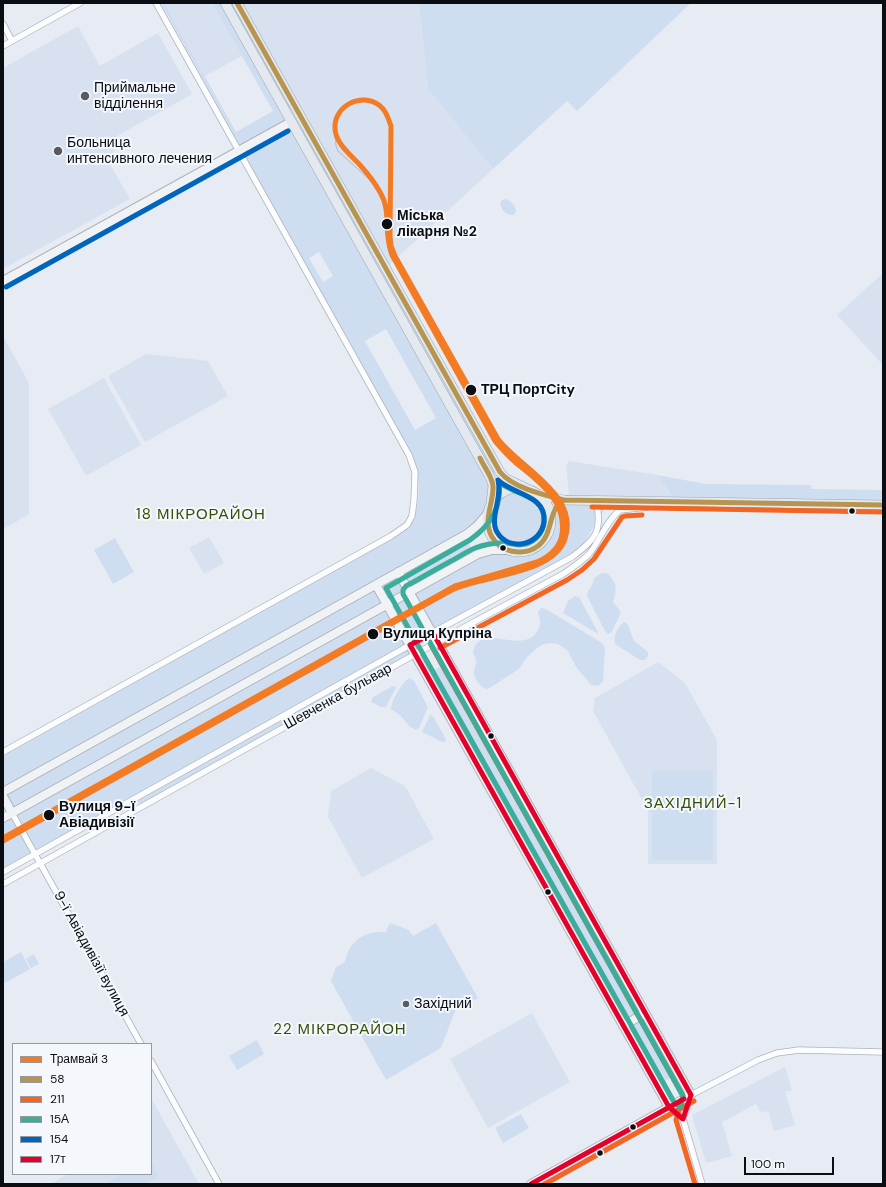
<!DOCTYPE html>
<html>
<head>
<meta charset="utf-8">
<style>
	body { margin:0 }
	#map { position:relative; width:886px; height:1187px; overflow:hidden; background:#e7ecf4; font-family:"DM Sans",sans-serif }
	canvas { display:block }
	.frame { position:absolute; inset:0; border:4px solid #0a0d12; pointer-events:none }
	.legend { position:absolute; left:12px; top:1043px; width:140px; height:132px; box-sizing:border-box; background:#f4f8fd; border:1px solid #969a9f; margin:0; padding:5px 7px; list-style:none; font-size:12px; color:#0a0d12 }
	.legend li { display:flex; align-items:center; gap:8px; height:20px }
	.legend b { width:20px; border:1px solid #969a9f }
	.scale { position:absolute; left:744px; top:1157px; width:90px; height:18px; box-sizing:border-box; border:2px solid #0a0d12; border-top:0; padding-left:5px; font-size:12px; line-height:14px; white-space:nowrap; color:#0a0d12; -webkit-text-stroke:3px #f4f8fd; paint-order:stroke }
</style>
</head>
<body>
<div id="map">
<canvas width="886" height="1187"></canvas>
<div class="frame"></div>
<ul class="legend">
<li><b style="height:5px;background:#f37b24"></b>Трамвай 3</li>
<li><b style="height:5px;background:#b79550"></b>58</li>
<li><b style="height:5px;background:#f26522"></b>211</li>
<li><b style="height:5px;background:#3aad9b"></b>15А</li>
<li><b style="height:5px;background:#0065bd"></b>154</li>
<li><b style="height:5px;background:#e4002b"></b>17т</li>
</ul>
<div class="scale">100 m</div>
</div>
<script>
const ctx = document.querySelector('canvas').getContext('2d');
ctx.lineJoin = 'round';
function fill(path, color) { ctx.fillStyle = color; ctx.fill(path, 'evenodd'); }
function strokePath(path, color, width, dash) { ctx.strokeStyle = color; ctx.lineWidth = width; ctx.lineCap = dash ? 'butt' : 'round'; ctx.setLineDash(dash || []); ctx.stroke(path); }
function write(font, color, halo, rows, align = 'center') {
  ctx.font = font + ' "DM Sans",sans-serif'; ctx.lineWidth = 4; ctx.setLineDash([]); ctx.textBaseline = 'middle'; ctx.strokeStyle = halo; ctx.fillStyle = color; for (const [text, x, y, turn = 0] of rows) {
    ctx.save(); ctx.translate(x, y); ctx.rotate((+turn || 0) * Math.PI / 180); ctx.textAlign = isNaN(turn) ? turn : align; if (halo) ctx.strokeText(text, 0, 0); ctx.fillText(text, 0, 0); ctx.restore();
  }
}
fill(new Path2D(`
	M164 3H212L242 56 205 76Z
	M241 3H419L428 89 493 169 388 266Z
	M78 26 100 66 158 33 192 94 117 136 111 166 130 199 3 269V68Z
	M883 273V365L837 315Z
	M3 336 29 383V514L3 529Z
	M146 354 208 361 228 396 145 442 108 376Z
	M104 378 141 445 86 476 48 409Z
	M569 461 657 475 673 497 569 495 566 465Z
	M209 537 224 563 204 574 189 548Z
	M658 662 685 683 717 740V864H648V810L593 711 595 698Z
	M371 768 405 786 434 839 362 878 328 817 331 791Z
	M532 1013 570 1082 488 1128 450 1059Z
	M785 1067 792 1090 785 1092 795 1125 774 1131 769 1113 765 1111 761 1113 756 1104 722 1122 732 1156 706 1163 692 1115Z
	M151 1098 199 1184H50L68 1174H151Z`), '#d7e1ef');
fill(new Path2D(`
	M161 3H164L236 132 273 111 212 3H220L285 120 240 146Z
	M228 3H234L293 108 288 111Z
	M419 3H691L577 111 567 101 493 169 428 89Z
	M289 126 486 479C494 500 482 519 465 532L3 788V756L404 531C424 516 420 474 412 454L243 152ZM319 252 333 276 323 282 309 258ZM386 329 436 418 415 430 365 341Z
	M304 128 497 472 492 475 299 130Z
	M504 199C511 200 515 205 516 211L514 215C506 216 501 210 500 202Z
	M657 475 706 484 811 485V489L883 490V501L673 497Z
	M492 520a27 27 0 1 1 54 0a27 27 0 1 1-54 0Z
	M567 504 607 505 582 546 549 572 522 581 433 630 414 594 479 557 492 554 505 553 521 556 527 555 538 551 547 543 553 533 557 510Z
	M115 538 134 572 113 584 94 550Z
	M466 539 474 553 410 588 402 574Z
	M602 573H607C618 584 617 589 613 602L621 612 612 632 608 634 605 631 587 596C587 589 593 588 594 578Z
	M398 576 406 591 388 601 380 586Z
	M376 589 384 603 13 809 5 794Z
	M409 596 429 632 411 641 391 606Z
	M575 596 579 597 598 632V634L563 613 568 601Z
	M541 608 546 609 602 643 605 648 603 682 598 686 591 685 576 667 568 651 558 644 551 643 544 644 537 648 527 657 519 669 488 689C481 689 474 679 474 672 474 669 476 666 476 662 476 659 474 655 473 652 479 622 522 654 536 633 538 630 541 625 540 621 540 618 538 615 538 612Z
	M387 609 406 644 36 850 16 814Z
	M625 622 628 625 634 641 648 652V656L645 660H640L615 644C613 636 618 625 625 622Z
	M409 648 412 653 140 805 137 800Z
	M446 663 641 1012 624 1022 429 673Z
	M410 678 414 681 428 707 419 728 416 730 409 726 401 716 391 709C392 700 402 681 410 678Z
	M393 686H395L396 688 386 707H381L371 702V701L373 697Z
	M430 715 433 716 446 739 445 742H442L422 732Z
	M652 771H713V860H652Z
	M11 817 31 853 3 868V822Z
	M390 923 409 930 413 936 436 923 478 998 455 1011 441 1048 386 1080 331 981 336 967 345 962C349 941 365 930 386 932Z
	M21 952 30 969 5 983 3 979V962Z
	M34 954 39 964 31 968 26 959Z
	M645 1018 677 1075 659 1084 627 1027Z
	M257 1040 264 1054 237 1070 229 1056Z
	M521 1114 529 1128 503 1143 495 1128Z
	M151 1162 159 1177 145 1184H109L108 1183 123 1174H151Z`), '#cfddf1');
const street = new Path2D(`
	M3 24 12 41
	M3 46 80 3
	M3 752 391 536 407 525 412 516 414 500 415 472 409 455 156 3
	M12 813 141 1044
	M3 872 410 645 572 557C596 539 603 531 596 500
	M3 884 448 636 563 574C572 568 581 562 589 554 600 541 606 521 620 510L648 507 656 503
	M151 1061 219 1184
	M669 1107 683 1119
	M702 1184 683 1119 691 1095 758 1060 777 1053 799 1050 883 1052`);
const secondary = new Path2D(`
	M3 281 291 122
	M398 572 691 1095 531 1184
	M376 585 669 1107
	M3 792 467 534 478 525 488 513
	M3 796 12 813
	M3 818 478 554 492 550H507
	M623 1026 645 1013`);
const primary = new Path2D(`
	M225 3 490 477 493 485 491 504
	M237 3 500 472 505 478 530 490
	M487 520a32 32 0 1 1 64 0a32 32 0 1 1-64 0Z
	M538 494 564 500 883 505`);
strokePath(street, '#afb3b9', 7);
strokePath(secondary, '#afb3b9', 10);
strokePath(primary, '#9da6b2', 10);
strokePath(street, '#fbfcfd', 5.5);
strokePath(secondary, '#f0f3f6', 8);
strokePath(primary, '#e4e9ef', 9);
strokePath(new Path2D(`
	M335 129 336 146 338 151 371 181`), '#b7b8ba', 1);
strokePath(new Path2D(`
	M237 3 500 472C513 488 544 495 564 500L883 505
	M480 458C484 467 492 476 493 486 494 503 482 520 492 537 496 544 503 549 511 551 520 553 530 552 538 546 554 534 547 510 564 500`), '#b79550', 5);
strokePath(new Path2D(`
	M592 507 883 512
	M431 645 683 1096 676 1120 695 1184
	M440 648 567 580 582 570 594 559 622 517 625 516 642 515
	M545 1184 694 1101`), '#f26522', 5);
strokePath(new Path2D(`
	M499 482C512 494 537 494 543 512 547 523 541 536 532 541 522 547 515 543 505 543 496 543 484 544 475 548 467 551 459 557 451 561 436 569 421 578 406 586L403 590V594L683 1096 680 1107 674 1102 386 588 470 540C490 526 502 507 499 482Z`), '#3aad9b', 5);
strokePath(new Path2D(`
	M6 287 288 131
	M498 480C512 494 546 495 544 521 542 545 509 553 497 532 489 518 503 497 498 480Z`), '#0065bd', 5);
strokePath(new Path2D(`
	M433 633 691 1095 683 1119 669 1107 410 645Z
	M531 1184 684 1099`), '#e4002b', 5);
strokePath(new Path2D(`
	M3 838 455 586 537 562C550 556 560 548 562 534 567 499 537 481 514 461 507 455 501 448 495 441L392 255C383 233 392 212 380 192 375 183 368 174 360 165 351 155 335 143 335 128 334 106 361 92 379 105 386 110 388 118 391 126L390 236 391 246 395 256 498 439C520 468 580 495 565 539 553 575 482 575 452 590 402 617 353 646 304 673 203 729 103 785 3 841`), '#f37b24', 5);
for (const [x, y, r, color] of [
	[85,96,5,"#575b61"],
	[58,151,5,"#575b61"],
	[387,224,6,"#0a0d12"],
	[471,390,6,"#0a0d12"],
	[852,511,3.5,"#0a0d12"],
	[503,548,3.5,"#0a0d12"],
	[373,634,6,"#0a0d12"],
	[491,736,3.5,"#0a0d12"],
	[49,815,6,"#0a0d12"],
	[548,892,3.5,"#0a0d12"],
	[406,1004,4,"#575b61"],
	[633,1127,3.5,"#0a0d12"],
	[600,1153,3.5,"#0a0d12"]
]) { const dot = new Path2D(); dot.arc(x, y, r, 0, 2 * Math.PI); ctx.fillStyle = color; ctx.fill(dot); strokePath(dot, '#f4f8fd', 1.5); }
write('14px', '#0a0d12', '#f4f8fd', [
	["Приймальне",94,88],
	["відділення",94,104],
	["Больница",67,143],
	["интенсивного лечения",67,159],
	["Західний",414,1004]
], 'left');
write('bold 14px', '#0a0d12', '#f4f8fd', [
	["Міська",397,216],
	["лікарня №2",397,232],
	["ТРЦ ПортCity",481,390],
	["Вулиця Купріна",383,634],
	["Вулиця 9-ї",59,807],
	["Авіадивізії",59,823]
], 'left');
write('14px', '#0a0d12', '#f4f8fd', [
	["Шевченка бульвар",338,697,-29],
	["9-ї Авіадивізії вулиця",91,954,61]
]);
ctx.letterSpacing = '1px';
write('15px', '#344e04', '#f4f8fd', [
	["18 МІКРОРАЙОН",201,515],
	["ЗАХІДНИЙ-1",693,804],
	["22 МІКРОРАЙОН",340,1030]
]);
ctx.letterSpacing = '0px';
</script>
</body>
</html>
